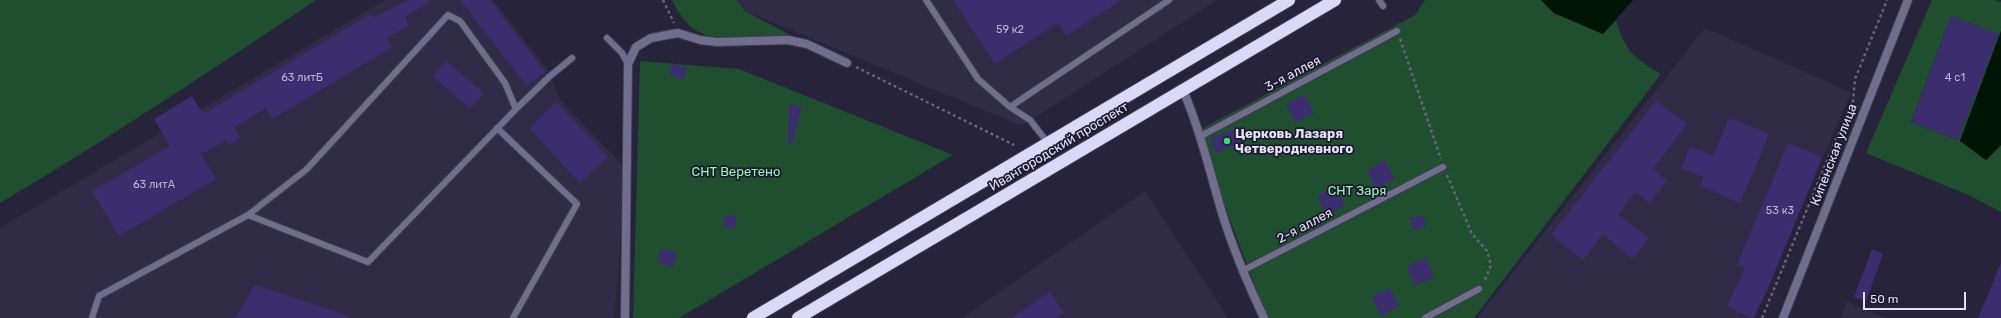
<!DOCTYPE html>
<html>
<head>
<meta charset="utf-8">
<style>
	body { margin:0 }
	#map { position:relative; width:2001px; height:318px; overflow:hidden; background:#26233a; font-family:Rubik,sans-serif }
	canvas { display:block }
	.scale { position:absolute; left:1863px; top:292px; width:103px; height:18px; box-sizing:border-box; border:2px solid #e3e2f2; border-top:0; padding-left:5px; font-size:12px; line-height:14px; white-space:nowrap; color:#e3e2f2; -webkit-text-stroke:3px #1d1930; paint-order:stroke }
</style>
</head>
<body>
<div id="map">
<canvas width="2001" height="318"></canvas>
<div class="scale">50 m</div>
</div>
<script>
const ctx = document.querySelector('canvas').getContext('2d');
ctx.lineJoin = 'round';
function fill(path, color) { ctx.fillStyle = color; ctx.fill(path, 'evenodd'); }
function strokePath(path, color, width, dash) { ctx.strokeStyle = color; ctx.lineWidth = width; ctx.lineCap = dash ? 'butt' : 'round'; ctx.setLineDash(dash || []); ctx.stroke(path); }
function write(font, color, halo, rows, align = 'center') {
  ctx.font = font + ' Rubik,sans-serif'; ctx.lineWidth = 3.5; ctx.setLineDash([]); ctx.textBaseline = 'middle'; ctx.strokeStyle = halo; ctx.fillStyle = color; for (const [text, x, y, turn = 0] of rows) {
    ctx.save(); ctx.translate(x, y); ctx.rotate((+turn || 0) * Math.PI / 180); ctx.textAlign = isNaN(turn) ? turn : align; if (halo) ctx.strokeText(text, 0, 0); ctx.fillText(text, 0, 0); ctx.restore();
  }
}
fill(new Path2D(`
	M385 0H493L548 70 559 98 623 166 620 249 614 318H0V228Z
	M737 0H1217L1022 126 745 11Z
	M1705 28 1851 92 1755 318H1477Z
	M1145 191 1228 318H962Z
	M1847 302 1885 318H1840Z`), '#302c48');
fill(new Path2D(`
	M0 0H316C212 70 108 139 0 203Z
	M672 0H737L745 11 796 38C770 38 718 44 697 31 685 24 678 12 672 0Z
	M1425 0H1541L1554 13 1603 34 1616 21C1626 52 1634 58 1661 74L1474 318H1267L1222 198 1201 129 1415 15Z
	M1932 0H1994L2001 2V31L1960 141 1986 160 2001 145V212L1973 197 1866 153ZM1951 16 1998 34 1958 140 1911 122Z
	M640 61 739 69 953 155 679 318H633Z`), '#1f4f2f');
fill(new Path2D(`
	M1541 0H1633L1603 34 1554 13Z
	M2001 31V145L1986 160 1960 141Z`), '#011506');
fill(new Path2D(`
	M409 0H432L405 17 409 26 386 38 392 47 272 119 266 108 234 128 240 138 229 145 226 140 201 154 216 179 119 236 92 191 170 146 154 119 192 96 203 114 371 14 374 17Z
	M460 0H490L545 72 527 86Z
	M953 0H1121L1066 36 1058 23 995 64Z
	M1951 16 1999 34 1958 140 1911 122Z
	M446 61 484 93 470 109 433 76Z
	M672 63 687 68 683 80 669 74Z
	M1304 94 1314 113 1295 123 1286 104Z
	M1656 101 1687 124 1653 169 1667 180 1650 203 1635 192 1618 215 1649 238 1632 259 1603 234 1583 260 1551 235Z
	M556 102 608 157 580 183 529 128Z
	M789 104 802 107 792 144H788Z
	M1729 118 1769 134 1740 203 1701 186 1704 177 1681 168 1690 147 1713 156Z
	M1237 128 1243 143 1216 153 1210 138Z
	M1788 143 1822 157 1766 293 1753 318 1727 306 1745 268 1737 265Z
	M1385 160 1395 179 1376 189 1367 170Z
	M1335 186 1345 205 1326 215 1317 196Z
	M736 215V228H724L723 216Z
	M1423 215 1426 226 1413 230 1410 218Z
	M661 248 677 253 673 267 657 262Z
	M1872 249 1883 254 1866 301 1854 297Z
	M1426 258 1434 278 1414 285 1407 266Z
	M2001 263V318H1978Z
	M255 285 348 316V318H235Z
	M1390 288 1399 306 1381 316 1371 297Z
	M1050 292 1064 313 1056 318H1011Z`), '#3c2e6e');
const lane = new Path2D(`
	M926 0 978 79 1010 107 1030 120 1048 143
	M1379 0 1383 6
	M607 38 622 53 628 64
	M1010 107 1169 0
	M516 109 549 77 572 58
	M497 128 577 204 513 318
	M1199 137 1397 31
	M1242 271 1443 167
	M92 318 99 296 248 215 307 169 448 15 460 21 505 83 516 109 368 262 248 215
	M1425 318 1479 289`);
const street = new Path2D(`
	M1183 90C1200 130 1210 172 1222 213 1233 249 1248 284 1264 318
	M625 318 628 64 636 47 651 38 678 33 700 40 717 42 788 40 807 44 847 63
	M1783 318 1908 0`);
const highway = new Path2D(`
	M753 318 1289 0
	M798 318 1335 0`);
strokePath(lane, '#403e54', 8);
strokePath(street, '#403e54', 10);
strokePath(highway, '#403e54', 14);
strokePath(new Path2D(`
	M663 0 674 23
	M1400 39 1441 159
	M856 67 1014 145
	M1447 175 1472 234 1487 251 1491 265 1484 282
	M1762 318 1839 132 1853 101 1855 79 1887 0`), '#666478', 2.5, [3, 3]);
strokePath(lane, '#716e8d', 6);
strokePath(street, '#716e8d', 8);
strokePath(highway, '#dcd9f8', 12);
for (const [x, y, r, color] of [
	[1227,141,4,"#40d77c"]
]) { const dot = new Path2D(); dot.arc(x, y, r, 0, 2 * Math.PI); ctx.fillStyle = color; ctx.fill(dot); strokePath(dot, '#1d1930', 1.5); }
write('11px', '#b9b5d1', null, [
	["59 к2",1010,30],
	["63 литБ",302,78],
	["4 с1",1955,78],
	["63 литА",154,185],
	["53 к3",1780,211]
]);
write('13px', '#e3e2f2', '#1d1930', [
	["3-я аллея",1293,74,-28],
	["Ивангородский проспект",1059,147,-31],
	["Кипенская улица",1834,155,-69],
	["2-я аллея",1305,226,-28]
]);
write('bold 13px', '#e3e2f2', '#1d1930', [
	["Церковь Лазаря",1235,134],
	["Четверодневного",1235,149]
], 'left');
write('13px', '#94f9b2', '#1d1930', [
	["СНТ Веретено",736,172],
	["СНТ Заря",1357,191]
]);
</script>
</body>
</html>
